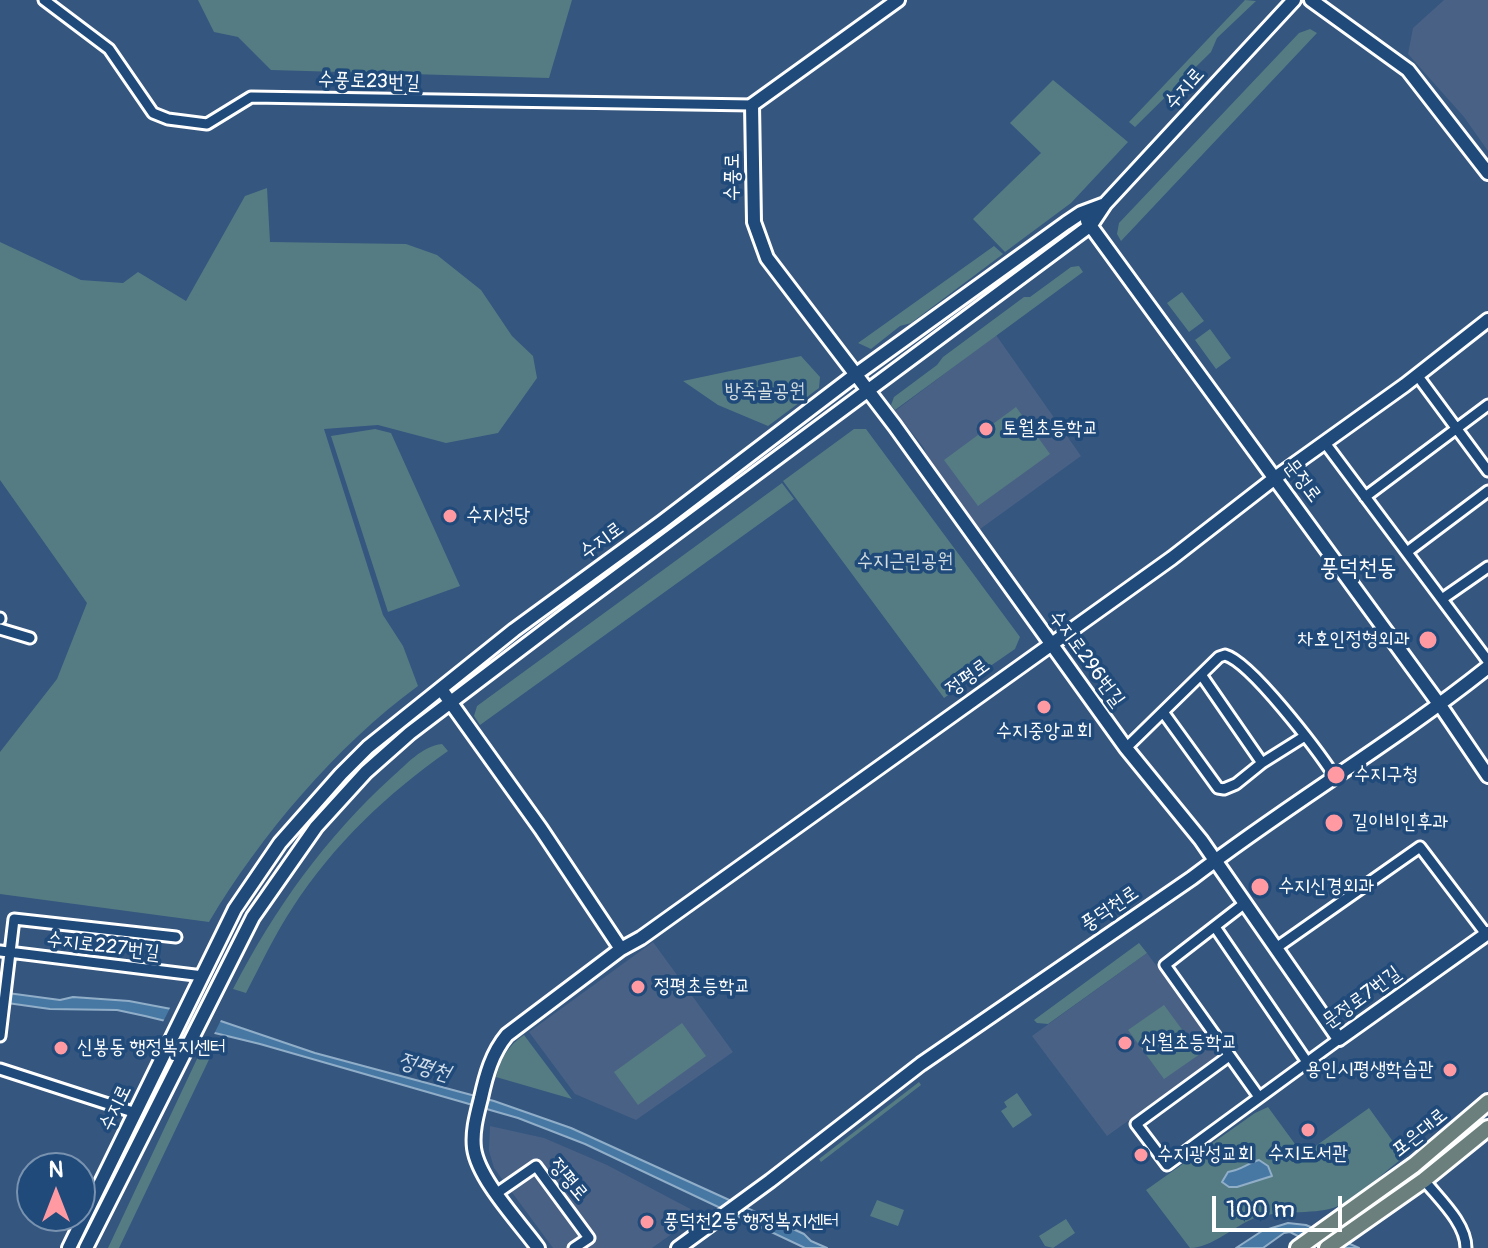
<!DOCTYPE html>
<html>
<head>
<meta charset="utf-8">
<style>
	body { margin:0 }
	#map { position:relative; width:1488px; height:1248px; overflow:hidden; background:#35567f; font-family:Pangolin,sans-serif }
	canvas { display:block }
	.north { position:absolute; left:16px; top:1152px; width:80px; height:80px; box-sizing:border-box; background:#1f4a7a; border:2px solid #7992af; border-radius:50%; rotate:0deg; font-size:22px; font-weight:700; line-height:32px; text-align:center; color:#fff }
	.north::after { content:''; display:block; margin:auto; width:28px; height:36px; background:#ff9aa2; clip-path:polygon(50% 0,100% 100%,50% 72%,0 100%) }
	.scale { position:absolute; left:1212px; top:1196px; width:130px; height:36px; box-sizing:border-box; border:4px solid #fff; border-top:0; padding-left:10px; font-size:24px; line-height:28px; white-space:nowrap; color:#fff; -webkit-text-stroke:6px #1f4a7a; paint-order:stroke }
</style>
</head>
<body>
<div id="map">
<canvas width="1488" height="1248"></canvas>
<div class="north">N</div>
<div class="scale">100 m</div>
</div>
<script>
const ctx = document.querySelector('canvas').getContext('2d');
ctx.lineJoin = 'round';
function fill(path, color) { ctx.fillStyle = color; ctx.fill(path, 'evenodd'); }
function strokePath(path, color, width, dash) { ctx.strokeStyle = color; ctx.lineWidth = width; ctx.lineCap = dash ? 'butt' : 'round'; ctx.setLineDash(dash || []); ctx.stroke(path); }
function write(font, color, halo, rows, align = 'center') {
  ctx.font = font + ' Pangolin,"Poor Story",sans-serif'; ctx.lineWidth = 7; ctx.setLineDash([]); ctx.textBaseline = 'middle'; ctx.strokeStyle = halo; ctx.fillStyle = color; for (const [text, x, y, turn = 0] of rows) {
    ctx.save(); ctx.translate(x, y); ctx.rotate((+turn || 0) * Math.PI / 180); ctx.textAlign = isNaN(turn) ? turn : align; if (halo) ctx.strokeText(text, 0, 0); ctx.fillText(text, 0, 0); ctx.restore();
  }
}
fill(new Path2D(`
	M1444 0H1488V151L1464 117 1408 54 1413 28Z
	M996 335 1081 456 976 532 930 467 924 448 895 411Z
	M653 942 733 1052 636 1120 575 1094 529 1032Z
	M1147 953 1218 1050V1057L1107 1136 1032 1036Z
	M490 1126 544 1138 607 1165 700 1214 652 1248H553L494 1168 489 1151Z`), '#496185');
fill(new Path2D(`
	M198 0H572L549 78 271 70 238 37 214 32Z
	M1245 0 1256 1 1217 38 1211 52 1135 127 1129 122Z
	M1310 29 1317 33 1121 241 1117 234 1119 223 1299 33Z
	M1053 80 1128 142 1071 203 1005 252 973 219 1041 153 1010 123Z
	M267 188 270 242 406 244 437 255 481 290 512 336 533 356 537 378 498 433 446 443 378 425 324 429 383 615 403 646 418 686C337 745 260 836 209 922L0 894V752L57 679 87 603 0 480V242L81 280 123 283 138 272 186 301 245 196Z
	M994 246 1003 254 911 323 900 326 871 349 858 343Z
	M1079 266 1083 272 895 410 891 405 894 397 937 365 943 357 1024 297H1030L1071 267Z
	M1182 292 1204 321 1189 332 1167 303Z
	M1210 329 1231 358 1216 369 1195 340Z
	M801 356 820 377 819 388 768 426 718 405 683 381Z
	M1016 407 1050 454 978 506 944 460Z
	M375 429 391 433 460 586 388 612 331 436Z
	M854 429H866L1020 637 1015 649 944 698 783 481Z
	M782 483 794 499 480 725 474 716 477 706Z
	M442 744 448 751C388 793 333 845 293 907 275 934 261 964 246 993L233 989C275 908 325 838 392 777 407 764 422 746 442 744Z
	M1139 943 1147 953 1048 1024 1037 1023 1034 1020Z
	M1164 1005 1200 1054 1164 1079 1128 1030Z
	M682 1023 706 1056 638 1105 614 1072Z
	M524 1035 572 1099 496 1077C501 1059 508 1045 524 1035Z
	M204 1044 215 1047 119 1248H108Z
	M919 1082 921 1085 821 1162 819 1159Z
	M1017 1093 1032 1115 1013 1128 1001 1111 1007 1107 1004 1102Z
	M1268 1107 1303 1155 1369 1108 1404 1157C1384 1172 1360 1196 1338 1206 1320 1215 1280 1210 1257 1217 1235 1225 1212 1248 1190 1248L1146 1190 1255 1113Z
	M877 1200 904 1210 898 1226 870 1216Z
	M1066 1219 1075 1233 1053 1248 1045 1246 1039 1236Z`), '#557c83');
const water = new Path2D(`
	M0 992 60 1000 73 997 129 1001 203 1015 315 1053 494 1101 571 1128 804 1234 811 1241 827 1248H805L585 1144 518 1118 260 1044 145 1016 117 1010 50 1009 0 1002Z
	M1259 1160 1268 1166 1272 1176 1237 1187H1229L1222 1182 1228 1172C1242 1170 1248 1163 1259 1160Z
	M1288 1223 1306 1225 1359 1248H1321L1290 1232 1284 1233 1263 1248H1236L1262 1231Z`);
fill(water, '#4778a4');
strokePath(water, '#91aec8', 2);
fill(new Path2D(`
	M172 1004 204 1011 223 1016 213 1036 162 1024Z`), '#35567f');
const street = new Path2D(`
	M44 0 109 49 153 113 168 119 207 124 251 97 752 105
	M1417 375 1488 471
	M1325 443 1488 661
	M1365 497 1488 405
	M1407 552 1488 491
	M1442 599 1488 567
	M0 618V619
	M0 629 30 638
	M1202 676 1262 763
	M1163 712 1218 788 1224 789 1236 784 1262 763 1305 736
	M1126 748 1219 657 1225 655C1251 662 1318 751 1335 777
	M1245 903 1165 965 1259 1097
	M1215 927 1307 1062
	M1276 948 1420 847 1486 934
	M0 951 203 976
	M0 1036 14 919 176 937
	M1229 1056 1136 1124 1167 1165 1339 1039
	M0 1069 136 1113
	M1424 1180C1439 1199 1466 1223 1466 1248
	M497 1193 536 1166 589 1238 574 1248`);
const secondary = new Path2D(`
	M898 0 752 105 754 222 767 258 895 426 1126 748 1201 840 1339 1039 1488 933
	M1311 0 1408 70 1488 173
	M1087 221 1442 708 1488 776
	M441 689 541 829 621 949
	M69 1248 235 909 280 843 341 774 368 747 514 630 662 522 855 375 1066 223 1081 213 1105 204
	M86 1248 253 917 316 827 366 772 410 733 564 616 1091 225 1105 204 1294 0
	M538 1248C519 1222 478 1179 474 1148 472 1131 477 1114 481 1098 486 1075 492 1053 507 1035L621 949 641 938 1172 558 1275 478 1405 385 1488 320
	M678 1248 770 1181 921 1064 1192 878C1288 804 1393 743 1488 667`);
const primary = new Path2D(`
	M1298 1248 1414 1165 1488 1102
	M1327 1248 1424 1180 1488 1128`);
strokePath(street, '#fff', 15);
strokePath(secondary, '#fff', 18);
strokePath(primary, '#fff', 20);
strokePath(street, '#1f4a7a', 9);
strokePath(secondary, '#1f4a7a', 12);
strokePath(primary, '#6b7f7c', 14);
for (const [x, y, r, color] of [
	[986,429,8,"#ff9aa2"],
	[450,516,8,"#ff9aa2"],
	[1428,640,10,"#ff9aa2"],
	[1044,707,8,"#ff9aa2"],
	[1336,775,10,"#ff9aa2"],
	[1334,823,10,"#ff9aa2"],
	[1260,887,10,"#ff9aa2"],
	[638,987,8,"#ff9aa2"],
	[1125,1043,8,"#ff9aa2"],
	[61,1048,8,"#ff9aa2"],
	[1450,1070,8,"#ff9aa2"],
	[1308,1130,8,"#ff9aa2"],
	[1141,1155,8,"#ff9aa2"],
	[647,1222,8,"#ff9aa2"]
]) { const dot = new Path2D(); dot.arc(x, y, r, 0, 2 * Math.PI); ctx.fillStyle = color; ctx.fill(dot); strokePath(dot, '#1f4a7a', 3); }
write('20px', '#fff', '#1f4a7a', [
	["수풍로23번길",369,82,2],
	["수지로",1185,89,-48],
	["수풍로",733,177,-90],
	["문정로",1302,481,53],
	["수지로",602,541,-36],
	["수지로296번길",1086,659,54],
	["정평로",968,678,-36],
	["풍덕천로",1110,909,-34],
	["수지로227번길",103,947,7],
	["문정로7번길",1362,998,-36],
	["수지로",116,1108,-64],
	["포은대로",1420,1133,-39],
	["정평로",568,1180,50]
]);
write('20px', '#d4dee0', '#1f4a7a', [
	["방죽골공원",765,392],
	["수지근린공원",905,562]
]);
write('20px', '#fff', '#1f4a7a', [
	["토월초등학교",1002,429],
	["수지성당",466,516],
	["차호인정형외과",1410,640,"right"],
	["수지중앙교회",1044,732,"center"],
	["수지구청",1354,775],
	["길이비인후과",1352,823],
	["수지신경외과",1278,887],
	["정평초등학교",654,987],
	["신월초등학교",1141,1043],
	["신봉동 행정복지센터",77,1048],
	["용인시평생학습관",1434,1070,"right"],
	["수지도서관",1308,1154,"center"],
	["수지광성교회",1157,1155],
	["풍덕천2동 행정복지센터",663,1222]
], 'left');
write('italic 22px', '#d1dde8', '#1f4a7a', [
	["정평천",424,1068,16]
]);
write('24px', '#fff', '#1f4a7a', [
	["풍덕천동",1358,569]
]);
</script>
</body>
</html>
